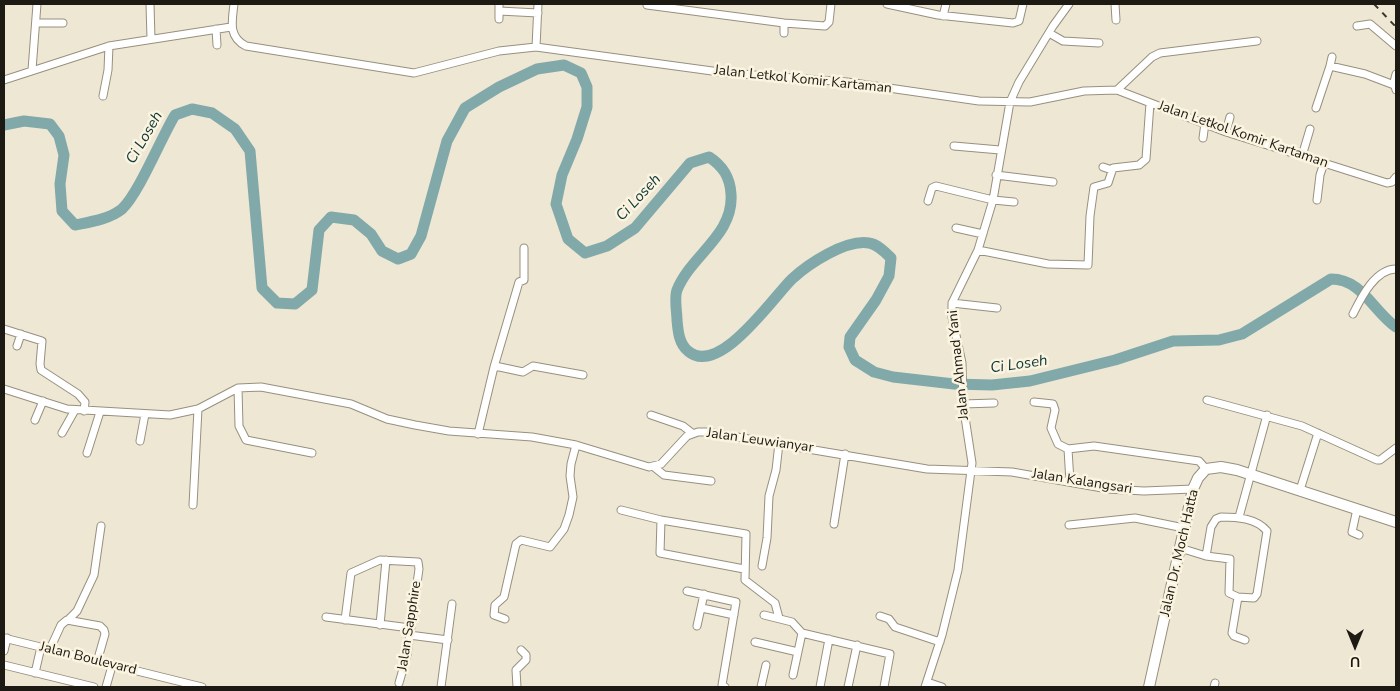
<!DOCTYPE html>
<html>
<head>
<meta charset="utf-8">
<style>
	body { margin:0 }
	#map { position:relative; width:1400px; height:691px; overflow:hidden; background:#eee7d4; font-family:"Nunito Sans",sans-serif }
	canvas { display:block }
	.frame { position:absolute; inset:0; border:5px solid #1c1a13; pointer-events:none }
	.north { position:absolute; left:1330px; top:621px; width:50px; height:50px; -webkit-text-stroke:4px #fbf4e1; paint-order:stroke; rotate:180deg; font-size:14px; font-weight:700; line-height:20px; text-align:center; color:#1c1a13 }
	.north::after { content:''; display:block; margin:auto; width:18px; height:22px; background:#1c1a13; clip-path:polygon(50% 0,100% 100%,50% 72%,0 100%) }
</style>
</head>
<body>
<div id="map">
<canvas width="1400" height="691"></canvas>
<div class="frame"></div>
<div class="north">U</div>
</div>
<script>
const ctx = document.querySelector('canvas').getContext('2d');
ctx.lineJoin = 'round';
function strokePath(path, color, width, dash) { ctx.strokeStyle = color; ctx.lineWidth = width; ctx.lineCap = dash ? 'butt' : 'round'; ctx.setLineDash(dash || []); ctx.stroke(path); }
function write(font, color, halo, rows, align = 'center') {
  ctx.font = font + ' "Nunito Sans",sans-serif'; ctx.lineWidth = 5; ctx.setLineDash([]); ctx.textBaseline = 'middle'; ctx.strokeStyle = halo; ctx.fillStyle = color; for (const [text, x, y, turn = 0] of rows) {
    ctx.save(); ctx.translate(x, y); ctx.rotate((+turn || 0) * Math.PI / 180); ctx.textAlign = isNaN(turn) ? turn : align; if (halo) ctx.strokeText(text, 0, 0); ctx.fillText(text, 0, 0); ctx.restore();
  }
}
strokePath(new Path2D(`
	M4 125 24 121 50 124 59 136 64 155 60 184 62 211 75 225C90 222 110 219 122 209 139 193 161 138 175 115L192 109 212 113 235 129 250 151 262 288 277 303 295 304 312 290 319 230 331 217 354 220 371 234 382 251 398 259 411 254 421 236 447 141 465 108 499 87 537 69 564 65 581 73 587 87V107L577 139 562 175 556 204 568 239 585 253 607 246 635 228 690 163 709 157C723 166 730 177 731 194 734 235 691 255 677 290 674 298 677 312 677 320 678 331 679 344 688 351 719 378 774 296 792 279 808 264 846 239 869 243 877 244 885 252 891 258L889 276 876 300 850 337 849 347 855 360 874 372 893 377 954 384 992 385 1030 381 1115 360 1173 341 1219 340 1242 334 1331 279C1362 279 1373 311 1396 327`), '#81a9aa', 11);
const minor = new Path2D(`
	M150 4 151 39
	M234 4C232 21 228 37 246 46L414 73 499 51 536 47 727 73 847 82 979 101 1030 102 1084 91 1117 90 1226 132 1387 183 1392 182 1396 177
	M887 4 938 15 1013 23 1019 21 1023 4
	M1115 4 1116 20
	M647 5 784 23 825 26 829 22 831 4
	M499 11 538 13
	M943 16 946 4
	M499 19V4
	M36 23H63
	M1357 26 1370 24 1396 46
	M216 29 217 45
	M784 33V23
	M1049 33 1063 41 1099 43
	M536 47 538 4
	M1330 66 1332 57
	M32 70 37 4
	M1396 74 1394 82 1396 90
	M4 80 109 46 231 27
	M1117 90 1152 57 1160 53 1257 41
	M103 96 108 70 109 46
	M1316 108 1330 66 1365 74 1394 85
	M1226 132 1230 117
	M1203 138 1205 123
	M954 146 1000 150
	M1302 156 1310 129
	M1103 167 1112 170
	M996 175 1053 182
	M1317 200 1320 175 1324 163
	M928 201 932 188 936 186 993 200 1014 202
	M956 228 983 234
	M978 250 1048 264 1088 265 1090 216 1094 187 1108 183 1113 168 1139 165 1146 159 1150 103
	M952 303 997 308
	M1353 314C1361 298 1375 269 1396 269
	M4 329 42 341 40 364 41 370 78 394 85 402 84 411
	M17 346 21 334
	M495 366 523 372 533 366 583 375
	M238 388 239 426 246 440 312 453
	M4 389 67 409 170 415 198 409 238 388 261 387 351 404 387 419 415 425 449 431 532 437 576 445 649 467 661 464 687 436 698 432H707L927 469 1012 472 1108 489 1144 491 1193 489
	M1207 400 1302 426 1377 460H1380L1396 448
	M1034 402 1053 404 1055 410 1051 428 1058 444 1068 449 1094 446 1199 461 1206 469
	M963 404 994 403
	M651 415 683 426 692 433
	M35 420 43 401
	M62 433 75 410
	M478 434 494 367 519 282 524 280V248
	M140 441 145 414
	M1068 449 1070 482
	M87 453 100 412
	M654 467 664 475 711 481
	M1300 490 1318 433
	M193 505 198 409
	M1357 509 1352 532 1359 535
	M621 510 661 520 746 534 745 580 775 603 779 618
	M1221 517C1237 517 1256 518 1267 531L1257 594 1254 598 1238 597 1229 593 1230 559 1206 556 1211 527 1216 519Z
	M1239 517 1267 415
	M661 520 660 553 744 569
	M834 524 845 454
	M1069 525 1135 518 1184 528
	M1180 548 1206 556
	M762 566 767 538 769 496 776 470 779 443
	M687 591 736 602 722 685 725 687
	M1238 597 1232 633 1234 636 1245 640
	M702 608 734 615
	M764 615 792 622 802 633
	M880 616 889 619 895 627 940 642
	M326 617 410 628
	M69 619 77 611 94 575 101 526
	M505 619 494 615 495 605 504 597 516 544 521 540 550 547 564 529 569 515 573 497 570 476 571 464 576 445
	M345 620 351 573 380 560 418 562 419 569 407 655 399 683
	M380 625 386 560
	M697 626 704 594
	M409 635 448 640
	M4 638 202 687
	M755 642 798 652
	M50 649 61 625 67 620 100 626 104 630 105 634 97 662
	M4 651 7 638
	M4 665 94 687
	M35 673 41 647
	M793 675 802 633 890 654 884 687
	M927 682 942 687
	M106 687 112 666
	M441 687 452 604
	M517 687 516 670 526 660V655L521 650
	M761 687 766 665
	M820 687 829 639
	M848 687 857 645
	M925 687 942 635 958 570 972 463 963 404 962 363 952 317V303L978 250 993 200 1010 102 1019 82 1053 26 1069 4
	M1214 687 1215 683`);
const highway = new Path2D(`
	M1149 687 1193 489 1198 478 1206 469 1221 467 1237 470 1396 522`);
strokePath(minor, '#97907f', 9);
strokePath(highway, '#97907f', 12);
strokePath(minor, '#fff', 7);
strokePath(highway, '#fff', 10);
strokePath(new Path2D(`
	M1374 4 1396 27`), '#38352d', 2, [6, 6]);
write('14px', '#1c1a13', '#fbf4e1', [
	["Jalan Letkol Komir Kartaman",803,80,6],
	["Jalan Letkol Komir Kartaman",1243,135,19],
	["Jalan Ahmad Yani",959,365,-96],
	["Jalan Leuwianyar",760,441,8],
	["Jalan Kalangsari",1082,482,9],
	["Jalan Dr. Moch Hatta",1180,553,-77],
	["Jalan Sapphire",410,626,-81],
	["Jalan Boulevard",88,659,14]
]);
write('italic 15px', '#0e3737', '#fbf4e1', [
	["Ci Loseh",145,138,-60],
	["Ci Loseh",639,198,-47],
	["Ci Loseh",1019,365,-8]
]);
</script>
</body>
</html>
